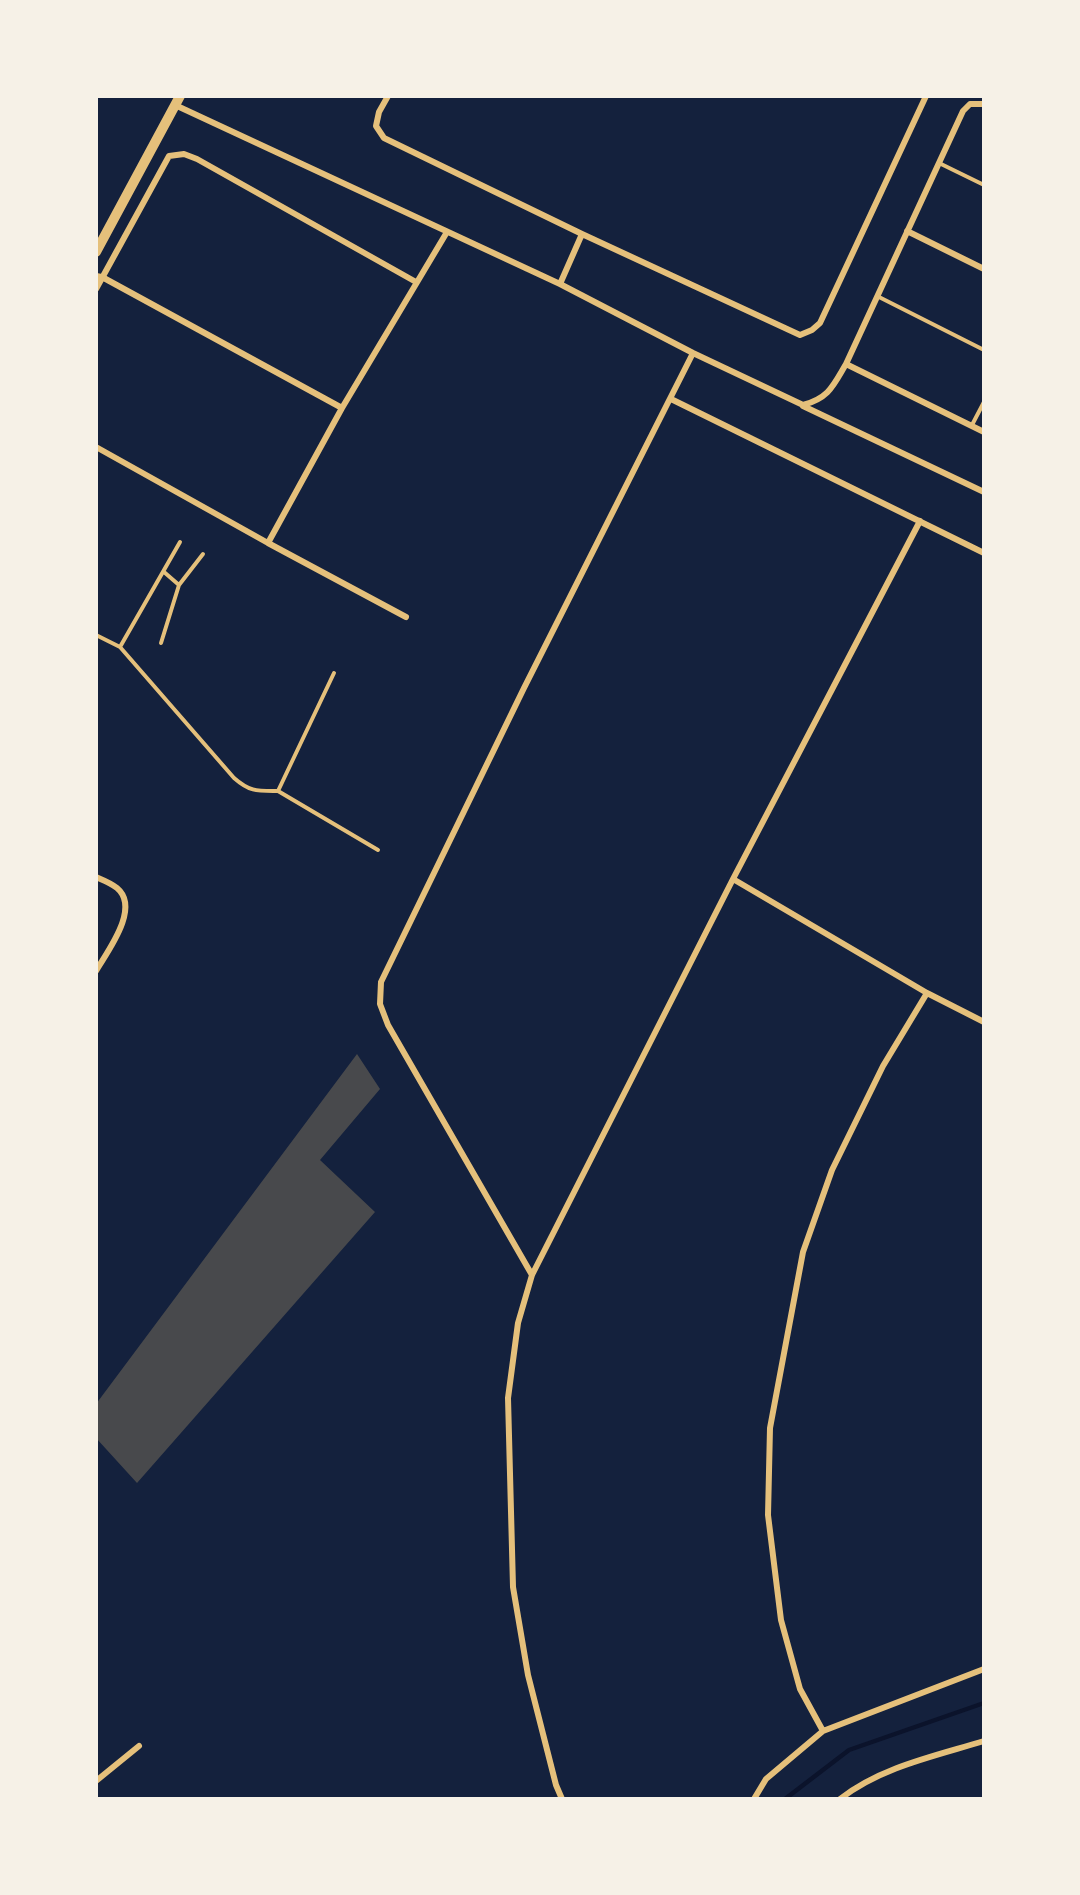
<!DOCTYPE html>
<html>
<head>
<meta charset="utf-8">
<style>
	body { margin:0 }
	#map { position:relative; width:1080px; height:1895px; overflow:hidden; background:#14213d; font-family:"PT Sans",sans-serif }
	canvas { display:block }
	.frame { position:absolute; inset:0; border:98px solid #f6f1e7; pointer-events:none }
</style>
</head>
<body>
<div id="map">
<canvas width="1080" height="1895"></canvas>
<div class="frame"></div>
</div>
<script>
const ctx = document.querySelector('canvas').getContext('2d');
ctx.lineJoin = 'round';
function strokePath(path, color, width, dash) { ctx.strokeStyle = color; ctx.lineWidth = width; ctx.lineCap = dash ? 'butt' : 'round'; ctx.setLineDash(dash || []); ctx.stroke(path); }
function fill(path, color) { ctx.fillStyle = color; ctx.fill(path, 'evenodd'); }
strokePath(new Path2D(`
	M785 1799 849 1750 984 1703`), '#0b132b', 4.5);
fill(new Path2D(`
	M357 1054 380 1089 320 1160 375 1212 137 1483 96 1438V1404Z`), '#48494c');
strokePath(new Path2D(`
	M939 163 984 185
	M877 296 984 350
	M972 425 984 402
	M164 572 179 585
	M96 635 120 647 234 778C250 792 257 791 278 791L334 673
	M161 643 179 585 203 554
	M120 647 180 542
	M278 791 378 850`), '#e5c07b', 4);
strokePath(new Path2D(`
	M388 96 379 112 376 126 384 138 582 234 800 335 812 330 820 323 926 96
	M175 105 560 284 693 353 803 405C829 398 833 386 846 364L963 111 970 104H984
	M907 231 984 269
	M96 276 102 277 342 408
	M560 284 582 234
	M96 289 169 156 184 154 197 159 416 282
	M846 364 984 432
	M671 399 984 553
	M803 406 984 492
	M96 447 268 543 342 408 447 232
	M268 543 406 617
	M96 877C103 880 111 883 117 888 141 908 107 952 96 971
	M733 879 927 993 984 1022
	M532 1275 388 1025 380 1004 381 982 524 688 693 353
	M823 1731 800 1689 781 1620 768 1515 770 1428 803 1252 832 1170 883 1066 927 993
	M96 1781 139 1746
	M562 1799 556 1785 528 1675 513 1587 508 1398 518 1323 532 1275 733 879 920 521
	M754 1799 766 1779 823 1731 984 1669
	M840 1799C881 1767 935 1756 984 1741`), '#e5c07b', 6);
strokePath(new Path2D(`
	M96 252 180 96`), '#e5c07b', 10);
</script>
</body>
</html>
